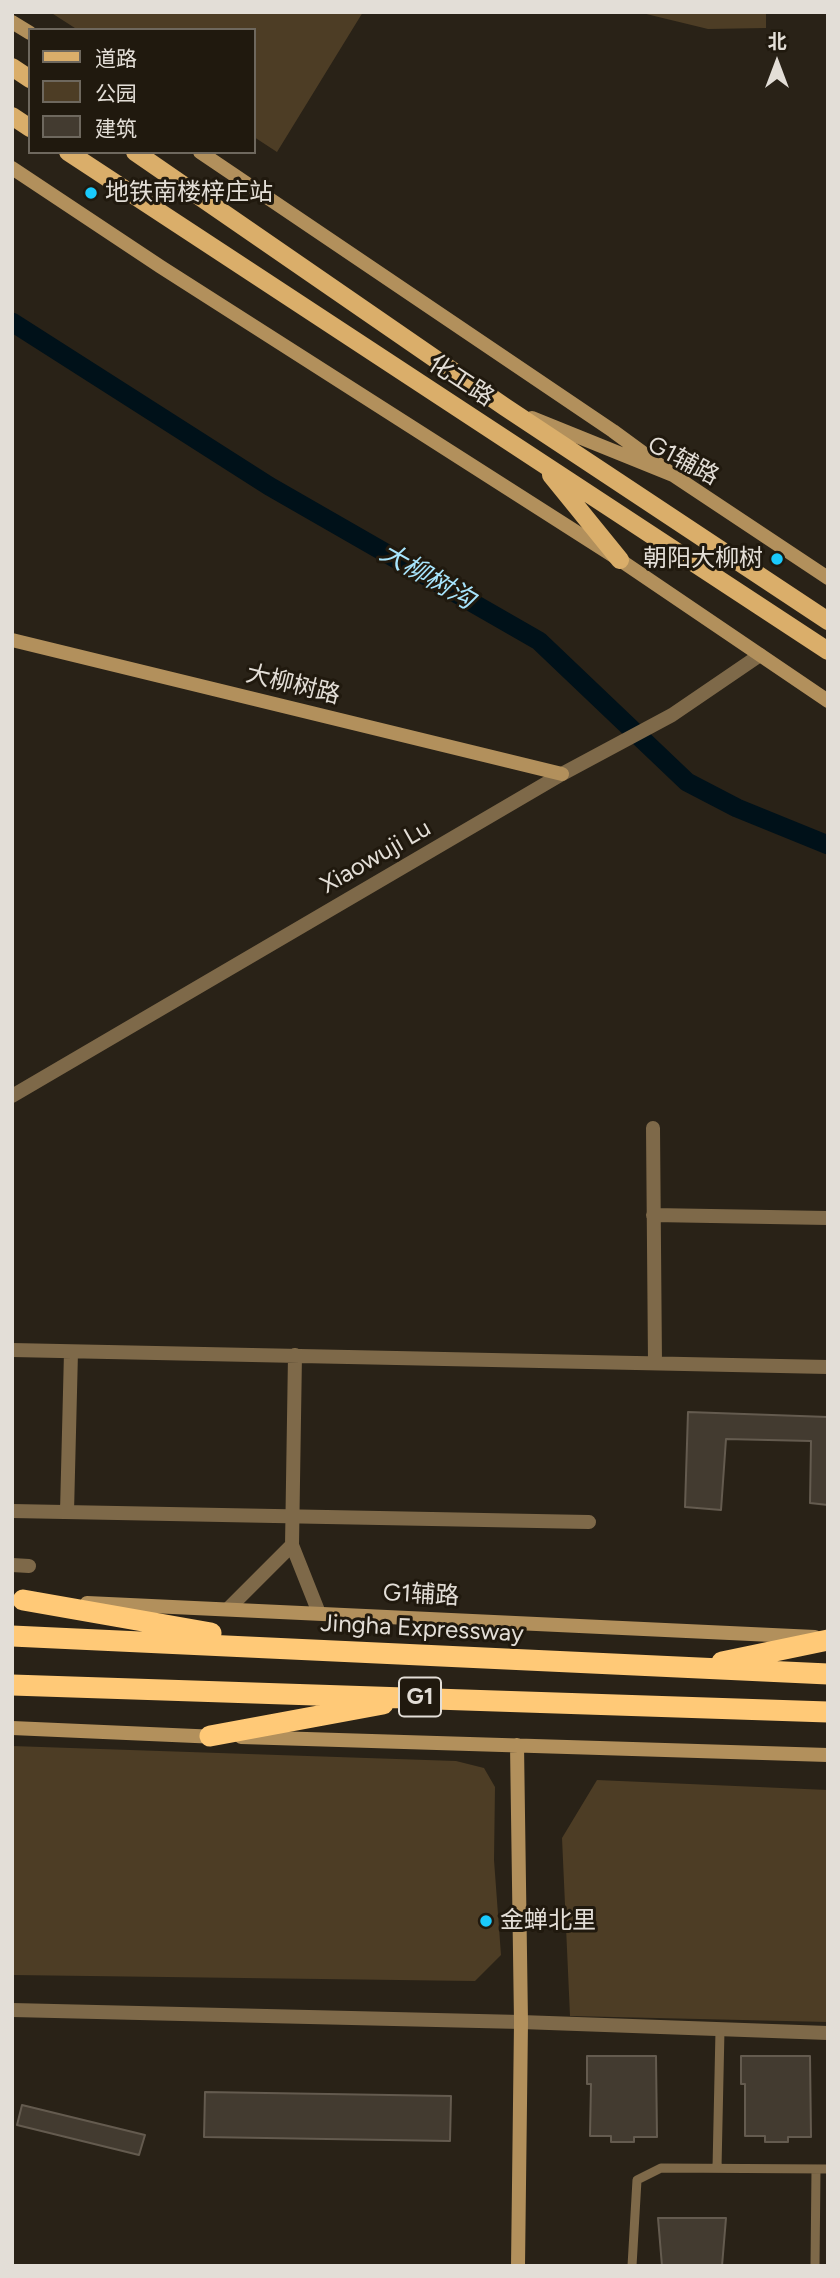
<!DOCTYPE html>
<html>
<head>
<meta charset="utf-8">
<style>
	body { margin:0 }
	#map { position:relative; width:840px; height:2278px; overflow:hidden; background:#292217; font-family:Figtree,"Noto Sans SC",sans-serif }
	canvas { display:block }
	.frame { position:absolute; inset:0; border:14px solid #e3ded7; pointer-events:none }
	.legend { position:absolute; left:28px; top:28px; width:228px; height:126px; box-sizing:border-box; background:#20190e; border:2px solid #6e685e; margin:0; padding:9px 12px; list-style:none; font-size:21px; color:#e3ded7 }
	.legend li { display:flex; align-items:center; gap:14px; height:35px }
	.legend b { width:35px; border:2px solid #6e685e }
	.north { position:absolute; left:742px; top:28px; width:70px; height:70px; -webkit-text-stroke:5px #20190e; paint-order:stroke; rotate:0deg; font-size:19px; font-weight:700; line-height:28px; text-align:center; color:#e3ded7 }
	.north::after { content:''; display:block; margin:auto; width:24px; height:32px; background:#e3ded7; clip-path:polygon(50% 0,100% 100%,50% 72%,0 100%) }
</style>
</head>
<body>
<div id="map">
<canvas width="840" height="2278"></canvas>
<div class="frame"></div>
<ul class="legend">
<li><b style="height:9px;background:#daae6a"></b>道路</li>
<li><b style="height:19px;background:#4d3d25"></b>公园</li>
<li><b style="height:19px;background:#433b30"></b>建筑</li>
</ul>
<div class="north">北</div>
</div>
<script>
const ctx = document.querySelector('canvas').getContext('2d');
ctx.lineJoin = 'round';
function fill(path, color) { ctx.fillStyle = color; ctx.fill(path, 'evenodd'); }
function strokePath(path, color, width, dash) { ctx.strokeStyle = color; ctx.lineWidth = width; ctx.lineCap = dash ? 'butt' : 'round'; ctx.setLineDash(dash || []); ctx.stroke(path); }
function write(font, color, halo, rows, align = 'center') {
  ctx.font = font + ' Figtree,"Noto Sans SC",sans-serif'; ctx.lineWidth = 6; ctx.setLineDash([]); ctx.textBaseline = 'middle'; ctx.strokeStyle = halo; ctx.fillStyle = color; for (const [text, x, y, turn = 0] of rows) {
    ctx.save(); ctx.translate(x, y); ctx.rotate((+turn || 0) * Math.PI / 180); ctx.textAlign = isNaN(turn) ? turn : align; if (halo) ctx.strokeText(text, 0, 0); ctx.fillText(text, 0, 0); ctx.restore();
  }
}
fill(new Path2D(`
	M50 12H363L277 152 254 137V30H78Z
	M638 12H766V28L708 29Z
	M12 1746 456 1761 484 1768 495 1787 494 1860 501 1955 475 1981 12 1975Z
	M597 1780 828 1790V2022L570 2016 562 1838Z`), '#4d3d25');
strokePath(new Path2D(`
	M12 322 269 486 539 641 687 782 737 808 828 845`), '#001119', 19);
const building = new Path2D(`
	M688 1412 828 1417V1505L810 1503 811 1441 726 1439 721 1510 685 1507Z
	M587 2056H656L657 2137H634V2142H611V2136H590L591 2084H587Z
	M741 2056H810L811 2137H788V2142H765V2136H745V2084H741Z
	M205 2092 451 2096 450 2141 204 2137Z
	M22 2105 145 2135 139 2155 17 2125Z
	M658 2218H726L722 2266H662Z`);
fill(building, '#433b30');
strokePath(building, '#645b4f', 2);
strokePath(new Path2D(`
	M717 2168 720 2030
	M632 2266 637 2180 661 2168 828 2169
	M815 2266 816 2169`), '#7e6949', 9);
strokePath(new Path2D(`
	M12 1096 562 774 672 715 760 655
	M653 1128 655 1363
	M653 1215 828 1218
	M12 1350 828 1367
	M295 1355 292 1545 319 1613
	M12 1511 589 1522
	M67 1512 71 1352
	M12 1565 29 1566
	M228 1609 292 1545
	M12 2010 521 2022 828 2033`), '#7e6949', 14);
strokePath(new Path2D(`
	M12 22 30 33
	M200 152 613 431 673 475
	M12 168 161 267 620 560 828 701
	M532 418 673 475 828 578
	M12 640 562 774
	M87 1603 815 1637
	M12 1728 218 1737
	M241 1737 828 1755
	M517 1745 521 2022 518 2266`), '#b2905c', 14);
strokePath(new Path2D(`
	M12 67 30 79
	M12 116 30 128
	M68 152 828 651
	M135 152 505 407 828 621
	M551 475 620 560`), '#daae6a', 18);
strokePath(new Path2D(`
	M23 1600 211 1633
	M12 1636 828 1674
	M722 1662 828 1640
	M12 1685 828 1712
	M210 1736 383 1704`), '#ffc977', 21);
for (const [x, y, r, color] of [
	[91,193,7,"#1acafc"],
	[777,559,7,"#1acafc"],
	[486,1921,7,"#1acafc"]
]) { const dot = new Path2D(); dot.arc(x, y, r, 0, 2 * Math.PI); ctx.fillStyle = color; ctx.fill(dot); strokePath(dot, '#20190e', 2.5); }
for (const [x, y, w] of [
	[420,1697,42]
]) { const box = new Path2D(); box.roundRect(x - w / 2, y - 19.5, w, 39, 5); ctx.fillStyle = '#20190e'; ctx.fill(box); strokePath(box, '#e3ded7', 2); }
write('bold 23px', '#e3ded7', null, [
	["G1",420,1697]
]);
write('24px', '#e3ded7', '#20190e', [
	["地铁南楼梓庄站",105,193],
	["朝阳大柳树",763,559,"right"],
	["金蝉北里",500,1921]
], 'left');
write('24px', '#e3ded7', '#20190e', [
	["化工路",461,381,33],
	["G1辅路",683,461,28],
	["大柳树路",293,685,14],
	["Xiaowuji Lu",376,857,-30],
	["G1辅路",421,1595,3],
	["Jingha Expressway",422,1629,3]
]);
write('italic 26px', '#a8e5fd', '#20190e', [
	["大柳树沟",427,577,30]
]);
</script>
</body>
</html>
